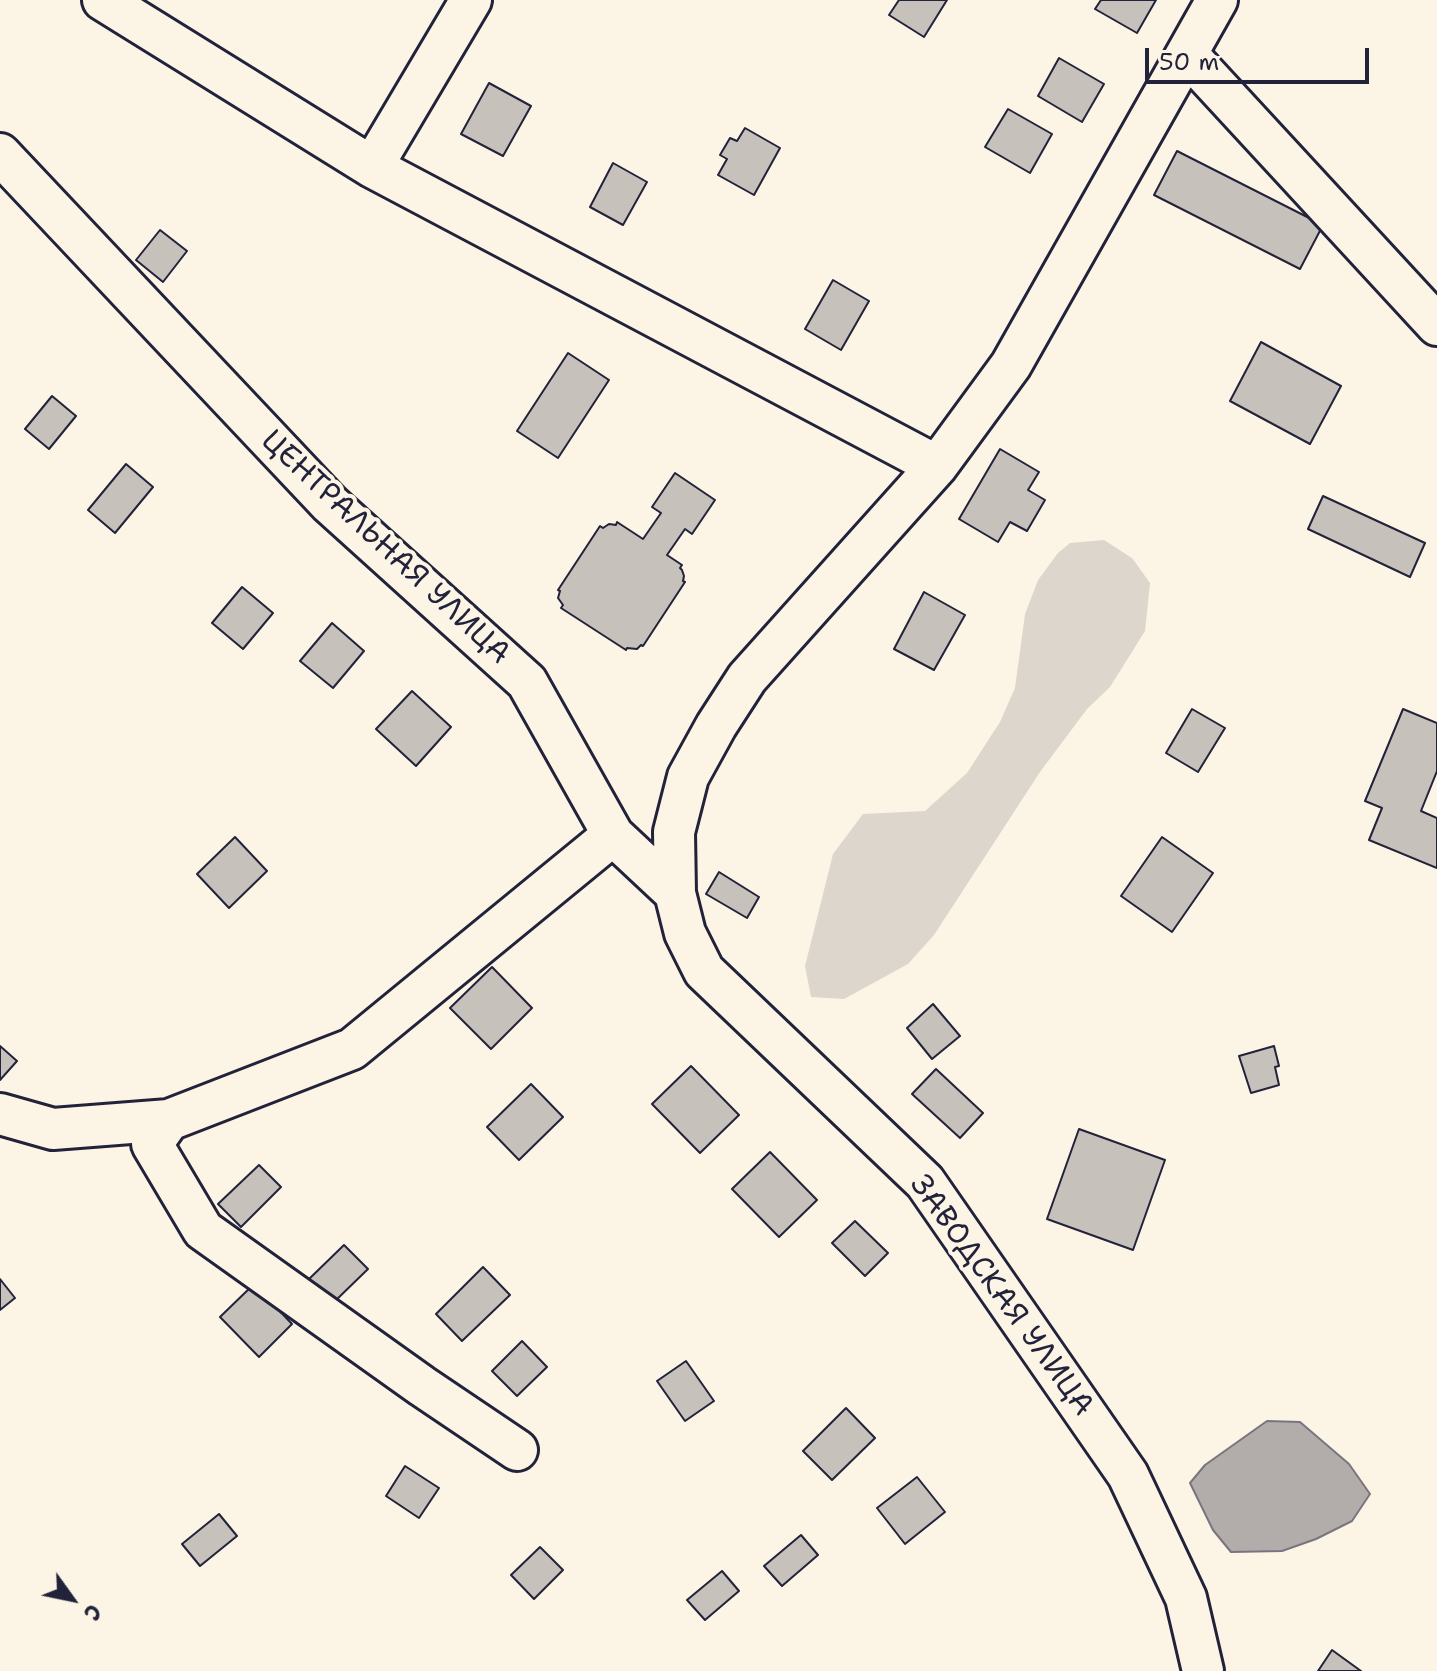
<!DOCTYPE html>
<html>
<head>
<meta charset="utf-8">
<style>
	body { margin:0 }
	#map { position:relative; width:1437px; height:1671px; overflow:hidden; background:#fcf5e5; font-family:"Shantell Sans",sans-serif }
	canvas { display:block }
	.north { position:absolute; left:32px; top:1559px; width:80px; height:80px; -webkit-text-stroke:6px #fcf5e5; paint-order:stroke; rotate:123deg; font-size:22px; font-weight:700; line-height:32px; text-align:center; color:#22223b }
	.north::after { content:''; display:block; margin:auto; width:28px; height:36px; background:#22223b; clip-path:polygon(50% 0,100% 100%,50% 72%,0 100%) }
	.scale { position:absolute; left:1145px; top:48px; width:224px; height:36px; box-sizing:border-box; border:4px solid #22223b; border-top:0; padding-left:10px; font-size:24px; line-height:28px; white-space:nowrap; color:#22223b; -webkit-text-stroke:6px #fcf5e5; paint-order:stroke }
</style>
</head>
<body>
<div id="map">
<canvas width="1437" height="1671"></canvas>
<div class="north">С</div>
<div class="scale">50 m</div>
</div>
<script>
const ctx = document.querySelector('canvas').getContext('2d');
ctx.lineJoin = 'round';
function fill(path, color) { ctx.fillStyle = color; ctx.fill(path, 'evenodd'); }
function strokePath(path, color, width, dash) { ctx.strokeStyle = color; ctx.lineWidth = width; ctx.lineCap = dash ? 'butt' : 'round'; ctx.setLineDash(dash || []); ctx.stroke(path); }
function write(font, color, halo, rows, align = 'center') {
  ctx.font = font + ' "Shantell Sans",sans-serif'; ctx.lineWidth = 8; ctx.setLineDash([]); ctx.textBaseline = 'middle'; ctx.strokeStyle = halo; ctx.fillStyle = color; for (const [text, x, y, turn = 0] of rows) {
    ctx.save(); ctx.translate(x, y); ctx.rotate((+turn || 0) * Math.PI / 180); ctx.textAlign = isNaN(turn) ? turn : align; if (halo) ctx.strokeText(text, 0, 0); ctx.fillText(text, 0, 0); ctx.restore();
  }
}
fill(new Path2D(`
	M1104 540 1132 558 1150 583 1145 631 1110 687 1087 709 1040 772 934 935 908 964 844 999 811 997 805 966 833 854 863 814 925 811 967 773 1000 722 1015 688 1025 614 1038 580 1058 553 1070 543Z`), '#dcd6cc');
const water = new Path2D(`
	M1267 1421 1300 1422 1349 1464 1370 1494 1352 1521 1316 1539 1282 1551 1231 1552 1213 1530 1190 1483 1205 1465Z`);
fill(water, '#b2adab');
strokePath(water, '#78757e', 2);
const building = new Path2D(`
	M899 0H947L924 37 889 15Z
	M1101 0H1156L1137 33 1095 9Z
	M1059 58 1104 84 1082 122 1038 96Z
	M489 83 531 106 503 156 461 134Z
	M1008 109 1052 134 1030 173 985 147Z
	M745 128 780 148 754 195 718 175 727 159 720 155 730 138 737 141Z
	M1177 151 1323 225 1300 269 1154 195Z
	M613 163 647 182 623 225 590 207Z
	M160 230 187 251 163 282 136 260Z
	M833 280 869 301 841 350 805 329Z
	M1261 342 1341 386 1310 444 1230 401Z
	M568 353 609 380 558 458 517 431Z
	M52 396 76 416 49 449 25 429Z
	M1000 449 1039 472 1028 490 1045 500 1027 531 1010 522 998 542 959 519Z
	M126 464 153 487 115 533 88 510Z
	M675 473 715 500 692 534 685 529 667 555 682 565 680 568 682 570 684 576 683 581 685 582 643 646 641 645 637 649 627 648 626 650 561 608 563 605 558 598 560 591 558 590 600 526 603 528 609 524 616 525 617 522 643 539 661 513 652 507Z
	M1323 496 1425 543 1410 577 1308 529Z
	M242 587 273 613 243 649 212 623Z
	M924 592 965 615 934 670 894 649Z
	M332 623 364 651 333 688 300 661Z
	M412 691 451 727 416 766 376 729Z
	M1192 709 1225 728 1198 772 1166 753Z
	M1403 709 1437 723V771L1421 811 1437 818V868L1369 840 1382 808 1365 801Z
	M235 837 267 871 229 908 197 874Z
	M1162 837 1213 873 1172 932 1121 896Z
	M719 872 759 897 747 918 706 894Z
	M492 967 532 1008 491 1049 450 1008Z
	M933 1004 960 1036 932 1059 907 1028Z
	M0 1046 17 1061 0 1080Z
	M1274 1046 1279 1066 1275 1067 1279 1085 1251 1093 1239 1056Z
	M691 1066 739 1115 700 1153 652 1104Z
	M936 1069 983 1113 960 1138 912 1094Z
	M531 1084 563 1117 519 1160 487 1127Z
	M1079 1129 1165 1160 1133 1250 1047 1219Z
	M770 1152 817 1200 779 1237 732 1189Z
	M259 1165 281 1187 241 1227 218 1204Z
	M855 1221 888 1253 865 1276 832 1243Z
	M344 1245 368 1269 332 1304 308 1280Z
	M483 1267 510 1295 462 1341 436 1314Z
	M0 1279 15 1298 0 1310Z
	M254 1284 292 1324 259 1357 220 1317Z
	M522 1341 547 1367 517 1396 492 1371Z
	M686 1361 714 1401 685 1421 657 1381Z
	M846 1408 875 1438 832 1480 803 1451Z
	M405 1466 439 1488 419 1518 386 1496Z
	M917 1477 945 1512 905 1544 877 1508Z
	M219 1514 237 1536 200 1566 182 1544Z
	M801 1535 818 1555 782 1586 764 1566Z
	M540 1547 563 1570 534 1599 511 1575Z
	M722 1571 739 1591 705 1620 687 1600Z
	M1332 1650 1361 1671H1318Z`);
fill(building, '#c6c1bb');
strokePath(building, '#22223b', 2);
const minor = new Path2D(`
	M103 0 372 167 937 466
	M1187 54 1437 325
	M0 154 330 504 527 682 613 835 675 893
	M372 167 471 0
	M0 1114 53 1129 169 1120 352 1049 613 835
	M169 1120 152 1144 203 1230 422 1386 517 1450
	M1203 1671 1186 1598 1128 1475 925 1182 704 971 685 933 675 893 674 832 688 777 716 726 747 678 937 466 1011 365 1217 0`);
strokePath(minor, '#22223b', 46);
strokePath(minor, '#fcf5e5', 40);
write('30px', '#22223b', '#fcf5e5', [
	["ЦЕНТРАЛЬНАЯ УЛИЦА",385,548,43],
	["ЗАВОДСКАЯ УЛИЦА",1001,1296,54]
]);
</script>
</body>
</html>
